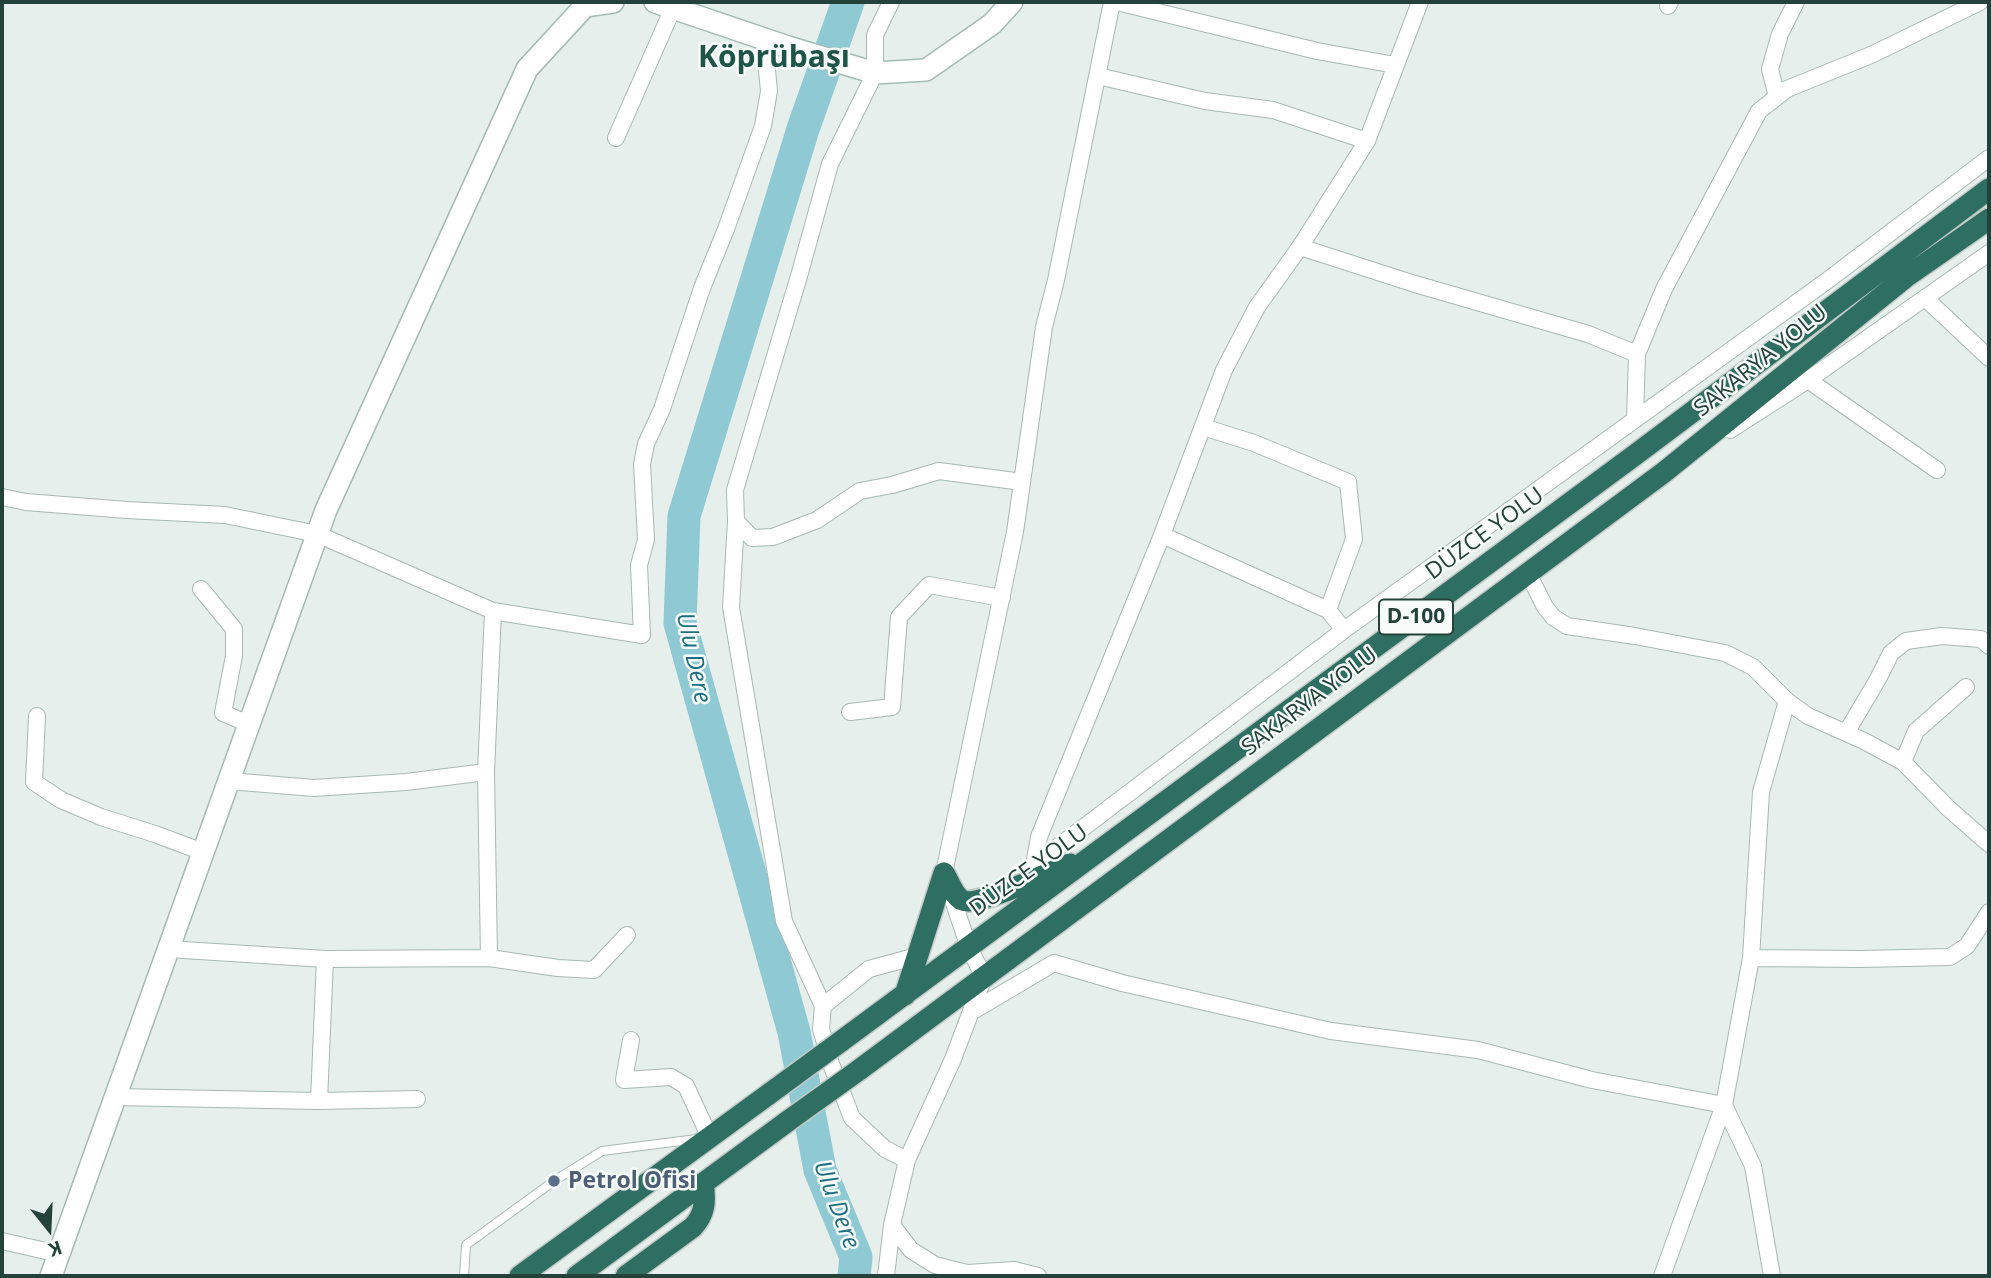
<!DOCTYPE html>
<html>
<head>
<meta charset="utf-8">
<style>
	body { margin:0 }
	#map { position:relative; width:1991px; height:1278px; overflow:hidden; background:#e6efeb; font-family:"Open Sans",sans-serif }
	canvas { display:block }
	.frame { position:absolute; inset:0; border:4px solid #24423a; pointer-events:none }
	.north { position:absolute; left:14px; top:1194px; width:70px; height:70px; -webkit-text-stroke:5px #f7fbf9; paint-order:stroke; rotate:162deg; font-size:19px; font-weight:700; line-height:28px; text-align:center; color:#24423a }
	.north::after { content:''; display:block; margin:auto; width:24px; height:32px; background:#24423a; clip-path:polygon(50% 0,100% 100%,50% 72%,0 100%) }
</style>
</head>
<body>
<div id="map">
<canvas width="1991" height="1278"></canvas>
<div class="frame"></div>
<div class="north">K</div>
</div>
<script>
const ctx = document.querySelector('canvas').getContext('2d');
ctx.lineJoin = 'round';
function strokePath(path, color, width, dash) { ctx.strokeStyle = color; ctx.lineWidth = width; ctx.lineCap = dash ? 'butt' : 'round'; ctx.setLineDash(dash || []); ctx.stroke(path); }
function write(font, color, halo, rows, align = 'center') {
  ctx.font = font + ' "Open Sans",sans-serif'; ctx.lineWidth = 5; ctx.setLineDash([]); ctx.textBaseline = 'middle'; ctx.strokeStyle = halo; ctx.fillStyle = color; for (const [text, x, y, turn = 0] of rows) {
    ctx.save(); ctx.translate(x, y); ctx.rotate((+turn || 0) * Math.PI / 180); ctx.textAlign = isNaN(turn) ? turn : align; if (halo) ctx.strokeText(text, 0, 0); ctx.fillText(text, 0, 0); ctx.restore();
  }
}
strokePath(new Path2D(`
	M848 2 803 129 684 516 680 623 794 1032 820 1170 856 1257 854 1276`), '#8ec9d4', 33);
const lane = new Path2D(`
	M464 1276 466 1245 554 1181 602 1151 697 1139`);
const street = new Path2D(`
	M891 2 875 35V73L830 164 799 276 735 490 736 521 752 538 773 537 817 520 860 491 892 485 939 471 1022 482
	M1117 2 1317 51 1395 65
	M1668 6 1670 2
	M1098 76 1205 101 1273 110 1367 141
	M1777 97 1770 69 1780 34 1796 2
	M616 138 673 8
	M1300 247 1415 284 1588 334 1637 354
	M1925 298 1989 358
	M1808 380 1937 470
	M1635 420 1637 354 1664 289 1759 111 1787 89 1871 55 1980 2
	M1203 427 1254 443 1348 482 1354 539 1328 610
	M1730 430 1808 380 1989 253
	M2 497 26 502 127 510 225 515 317 534 493 611
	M736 521 731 607 784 921 823 1006 821 1029 831 1064 852 1118 885 1149 907 1160
	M1162 535 1328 610 1344 630
	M1528 573 1545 607 1553 617 1567 626 1635 636 1725 653 1753 667 1787 701 1808 716 1864 741 1903 762 1948 808 1989 844
	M201 589 234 629V656L223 713 249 724
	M850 712 892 707 899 617 929 585 1002 598
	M37 716 34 782 61 800 101 817 155 834 203 852
	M1846 733 1878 679 1891 653 1906 641 1942 636 1981 639 1989 646
	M1903 762 1916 731 1966 687
	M229 781 314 788 406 782 486 772
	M1034 865 1039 837 1162 535 1224 370 1257 307 1300 247 1367 141 1420 2
	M1028 888 1034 865 1344 630 1828 280 1989 158
	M168 949 325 959 489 958 486 772 493 611 642 635 639 565 646 540 642 464 646 444 662 409 702 288 726 229 763 126 769 91 764 39
	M489 958 558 968 594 970 627 935
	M1751 958 1761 792 1787 701
	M823 1006 869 969 917 956
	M971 1012 1054 963 1122 983 1331 1031 1478 1050 1592 1080 1724 1105 1753 1166 1772 1276
	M631 1040 624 1080 671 1077 686 1086 710 1138
	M115 1097 319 1101 325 959
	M319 1101 417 1099
	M892 1225 911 1250 935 1265 967 1273 1014 1270 1038 1276
	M2 1241 59 1254
	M886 1276 892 1225 907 1160 953 1059 984 977 969 948 944 873 1015 532 1044 327 1056 280 1112 2
	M1662 1276 1724 1105 1751 958 1861 959 1950 957 1967 946 1989 912`);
const secondary = new Path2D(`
	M655 2 788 47 875 73 926 70 992 24 1012 2
	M51 1276 326 510 527 69 585 6 613 2`);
const highway = new Path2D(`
	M944 873C949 881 954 896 962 900 976 908 1052 871 1070 864
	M905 995 944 873
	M840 1042 1635 455 1989 189
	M859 1070 1663 473 1906 277 1989 219
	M520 1276 769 1094
	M577 1276 788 1121
	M626 1276 693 1227C705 1214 706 1201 703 1183`);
strokePath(lane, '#a8b8b2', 10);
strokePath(street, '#a8b8b2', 18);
strokePath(secondary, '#a4bbb3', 24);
strokePath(highway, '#c2cac8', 24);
strokePath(lane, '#fff', 8);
strokePath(street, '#fff', 16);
strokePath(secondary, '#fff', 21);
strokePath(highway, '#2f6f62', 21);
const highwayBridge = new Path2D(`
	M769 1094 840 1042
	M788 1121 859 1070`);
strokePath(highwayBridge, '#c2cac8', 24, []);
strokePath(highwayBridge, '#2f6f62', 21);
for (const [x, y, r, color] of [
	[554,1181,7,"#5c6f8a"]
]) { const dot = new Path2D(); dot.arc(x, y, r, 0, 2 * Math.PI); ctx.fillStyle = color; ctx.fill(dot); strokePath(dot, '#f7fbf9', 2.5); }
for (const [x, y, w] of [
	[1416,617,74]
]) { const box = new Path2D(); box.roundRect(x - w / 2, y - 17.5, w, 35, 5); ctx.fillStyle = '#f7fbf9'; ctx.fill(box); strokePath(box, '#24423a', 2); }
write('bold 21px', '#24423a', null, [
	["D-100",1416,617]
]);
write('23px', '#24423a', '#f7fbf9', [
	["SAKARYA YOLU",1761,361,-39],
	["DÜZCE YOLU",1485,534,-36],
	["SAKARYA YOLU",1310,702,-37],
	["DÜZCE YOLU",1029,871,-36]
]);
write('bold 23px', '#4e5e75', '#f7fbf9', [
	["Petrol Ofisi",568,1181]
], 'left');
write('italic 24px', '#1c6f80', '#f7fbf9', [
	["Ulu Dere",693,658,78],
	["Ulu Dere",836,1205,70]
]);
write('bold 30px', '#1f5548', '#f7fbf9', [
	["Köprübaşı",774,58]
]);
</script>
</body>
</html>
